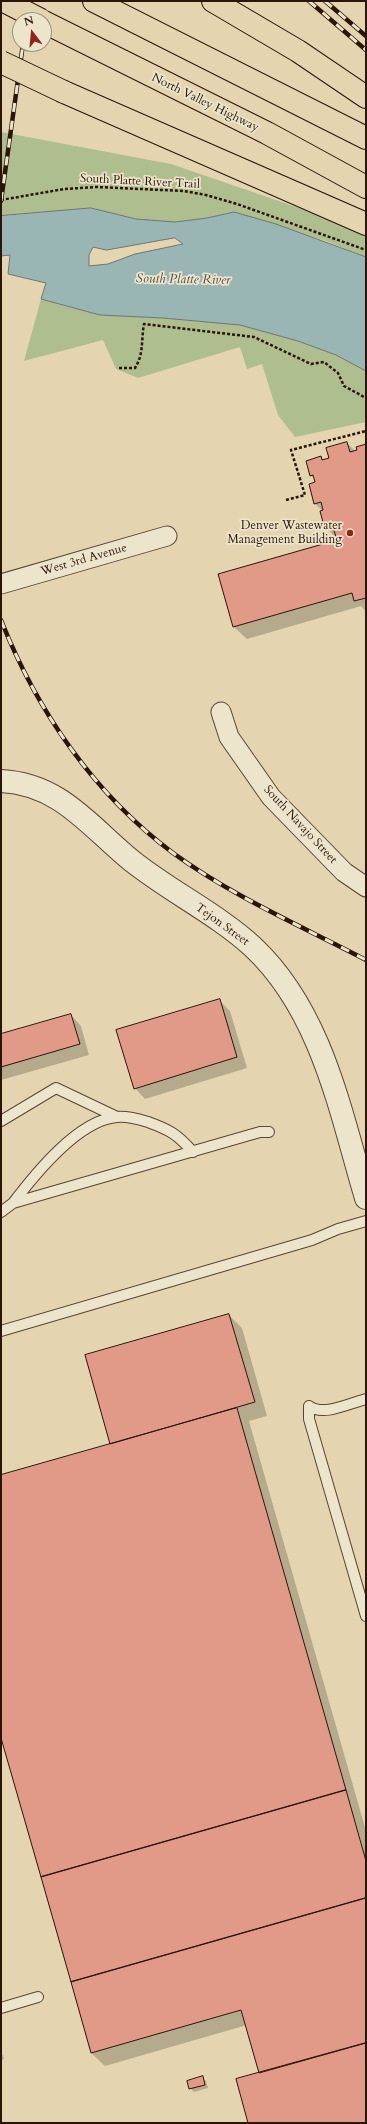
<!DOCTYPE html>
<html>
<head>
<meta charset="utf-8">
<style>
	body { margin:0 }
	#map { position:relative; width:367px; height:2124px; overflow:hidden; background:#e4d5b0; font-family:Cardo,serif }
	canvas { display:block }
	.frame { position:absolute; inset:0; border:2px solid #2a1508; pointer-events:none }
	.north { position:absolute; left:12px; top:12px; width:40px; height:40px; box-sizing:border-box; background:#ede4cc; border:1px solid #9f917e; border-radius:50%; rotate:344deg; font-size:11px; font-weight:700; line-height:16px; text-align:center; color:#2a1508 }
	.north::after { content:''; display:block; margin:auto; width:14px; height:18px; background:#8f2418; clip-path:polygon(50% 0,100% 100%,50% 72%,0 100%) }
</style>
</head>
<body>
<div id="map">
<canvas width="367" height="2124"></canvas>
<div class="frame"></div>
<div class="north">N</div>
</div>
<script>
const ctx = document.querySelector('canvas').getContext('2d');
ctx.lineJoin = 'round';
function fill(path, color) { ctx.fillStyle = color; ctx.fill(path, 'evenodd'); }
function strokePath(path, color, width, dash) { ctx.strokeStyle = color; ctx.lineWidth = width; ctx.lineCap = dash ? 'butt' : 'round'; ctx.setLineDash(dash || []); ctx.stroke(path); }
function write(font, color, halo, rows, align = 'center') {
  ctx.font = font + ' Cardo,serif'; ctx.lineWidth = 3.5; ctx.setLineDash([]); ctx.textBaseline = 'middle'; ctx.strokeStyle = halo; ctx.fillStyle = color; for (const [text, x, y, turn = 0] of rows) {
    ctx.save(); ctx.translate(x, y); ctx.rotate((+turn || 0) * Math.PI / 180); ctx.textAlign = isNaN(turn) ? turn : align; if (halo) ctx.strokeText(text, 0, 0); ctx.fillText(text, 0, 0); ctx.restore();
  }
}
fill(new Path2D(`
	M1 132 171 164 311 212 366 236V257L326 241 234 212 207 218 175 222 136 219 91 208 1 216Z
	M41 299 100 315 163 318 240 325 298 341 336 355 366 371V422L295 437 278 415 262 364 247 369 240 347 138 378 116 369 103 340 24 361Z`), '#afbe8f');
const water = new Path2D(`
	M91 208 136 219 175 222 207 218 234 212 276 224 366 257V371L336 355 298 341 240 325 163 318 100 315 41 299 46 283 8 274 10 255 1 256V216ZM175 238 183 244 135 254 108 264 89 266V255L93 247 106 250Z`);
fill(water, '#99b6b5');
strokePath(water, '#6d7670', 1);
fill(new Path2D(`
	M347 443 355 451 366 445V612L361 606 247 639 233 626 338 541 325 525 323 511 315 504 317 483 311 475 321 457 324 461 330 459Z
	M219 1000 230 1011 247 1068 145 1099 135 1088Z
	M71 1015 81 1026 89 1055 1 1080V1035Z
	M229 1315 242 1328 267 1416 249 1421 366 1831V2123H249L261 2074 247 2025 105 2066 91 2053 1 1735V1476L112 1445 86 1356Z
	M1 2051 4 2059 1 2060Z
	M202 2077 206 2081 208 2088 194 2092 190 2088Z`), '#0003');
const building = new Path2D(`
	M347 442 350 452 357 450 356 447 366 444V598L354 601 352 593 233 627 218 574 337 540 332 524 324 526 320 511 323 510 321 502 314 504 309 484 315 482 313 475 310 476 306 461 321 456 322 460 329 458 326 448Z
	M220 999 237 1057 134 1089 116 1030Z
	M71 1014 80 1044 1 1067V1034Z
	M229 1314 255 1402 110 1444 85 1355Z
	M237 1408 346 1790 41 1877 1 1738V1475Z
	M346 1790 366 1861V1898L71 1982 41 1877Z
	M366 1898V2043L259 2073 241 2010 91 2053 71 1982Z
	M366 2043V2123H248L236 2079Z
	M203 2076 205 2085 189 2089 187 2081Z`);
fill(building, '#e19a87');
strokePath(building, '#2a1508', 1);
const service = new Path2D(`
	M1 1121 56 1088 117 1117
	M13 1203C35 1174 78 1120 117 1117 127 1116 138 1119 148 1122 170 1130 177 1134 193 1152
	M1 1212 13 1203 260 1132H269
	M1 1331 312 1240 338 1229 366 1221
	M309 1406V1419L366 1616
	M309 1406C324 1417 349 1403 366 1399
	M1 2008 38 1997`);
const minor = new Path2D(`
	M1 584 167 536
	M221 712 229 737 271 797 344 872 366 887`);
const tertiary = new Path2D(`
	M1 781C61 784 90 827 132 861 171 892 217 914 253 947 322 1012 340 1111 366 1198`);
const motorway = new Path2D(`
	M94 1 366 138
	M213 1 298 51 366 97
	M44 22 267 133 366 187
	M64 92 366 224`);
strokePath(service, '#584532', 12);
strokePath(minor, '#584532', 21);
strokePath(tertiary, '#584532', 24);
strokePath(motorway, '#2a1508', 24);
strokePath(new Path2D(`
	M1 200 64 189 97 187 184 191 206 195 237 204 366 250
	M119 368H135C144 354 141 340 144 324L254 337 311 364 324 362 338 373 344 386 366 398
	M286 500 305 495 291 450 366 431`), '#2a1508', 2.5, [3, 2]);
strokePath(service, '#ede4cc', 10);
strokePath(minor, '#ede4cc', 19);
strokePath(tertiary, '#ede4cc', 22);
strokePath(motorway, '#e4d5b0', 22);
const rail = new Path2D(`
	M309 1 366 50
	M325 1 366 36
	M26 20 28 1
	M1 201 23 44
	M1 620C37 711 94 794 173 853 232 896 301 926 366 960`);
strokePath(rail, '#2a1508', 4.5);
strokePath(rail, '#ede4cc', 3, [9]);
const motorwayBridge = new Path2D(`
	M4 1 41 20
	M1 62 64 92`);
strokePath(motorwayBridge, '#2a1508', 24, []);
strokePath(motorwayBridge, '#e4d5b0', 22);
for (const [x, y, r, color] of [
	[350,533,4,"#8f2418"]
]) { const dot = new Path2D(); dot.arc(x, y, r, 0, 2 * Math.PI); ctx.fillStyle = color; ctx.fill(dot); strokePath(dot, '#ede4cc', 1.5); }
write('12px', '#2a1508', '#ede4cc', [
	["North Valley Highway",205,103,26],
	["South Platte River Trail",140,182,3],
	["West 3rd Avenue",84,560,-16],
	["South Navajo Street",300,825,47],
	["Tejon Street",222,925,36]
]);
write('12px', '#2a1508', '#ede4cc', [
	["Denver Wastewater",342,526],
	["Management Building",342,540]
], 'right');
write('italic 13px', '#514d45', '#ede4cc', [
	["South Platte River",183,280,1]
]);
</script>
</body>
</html>
